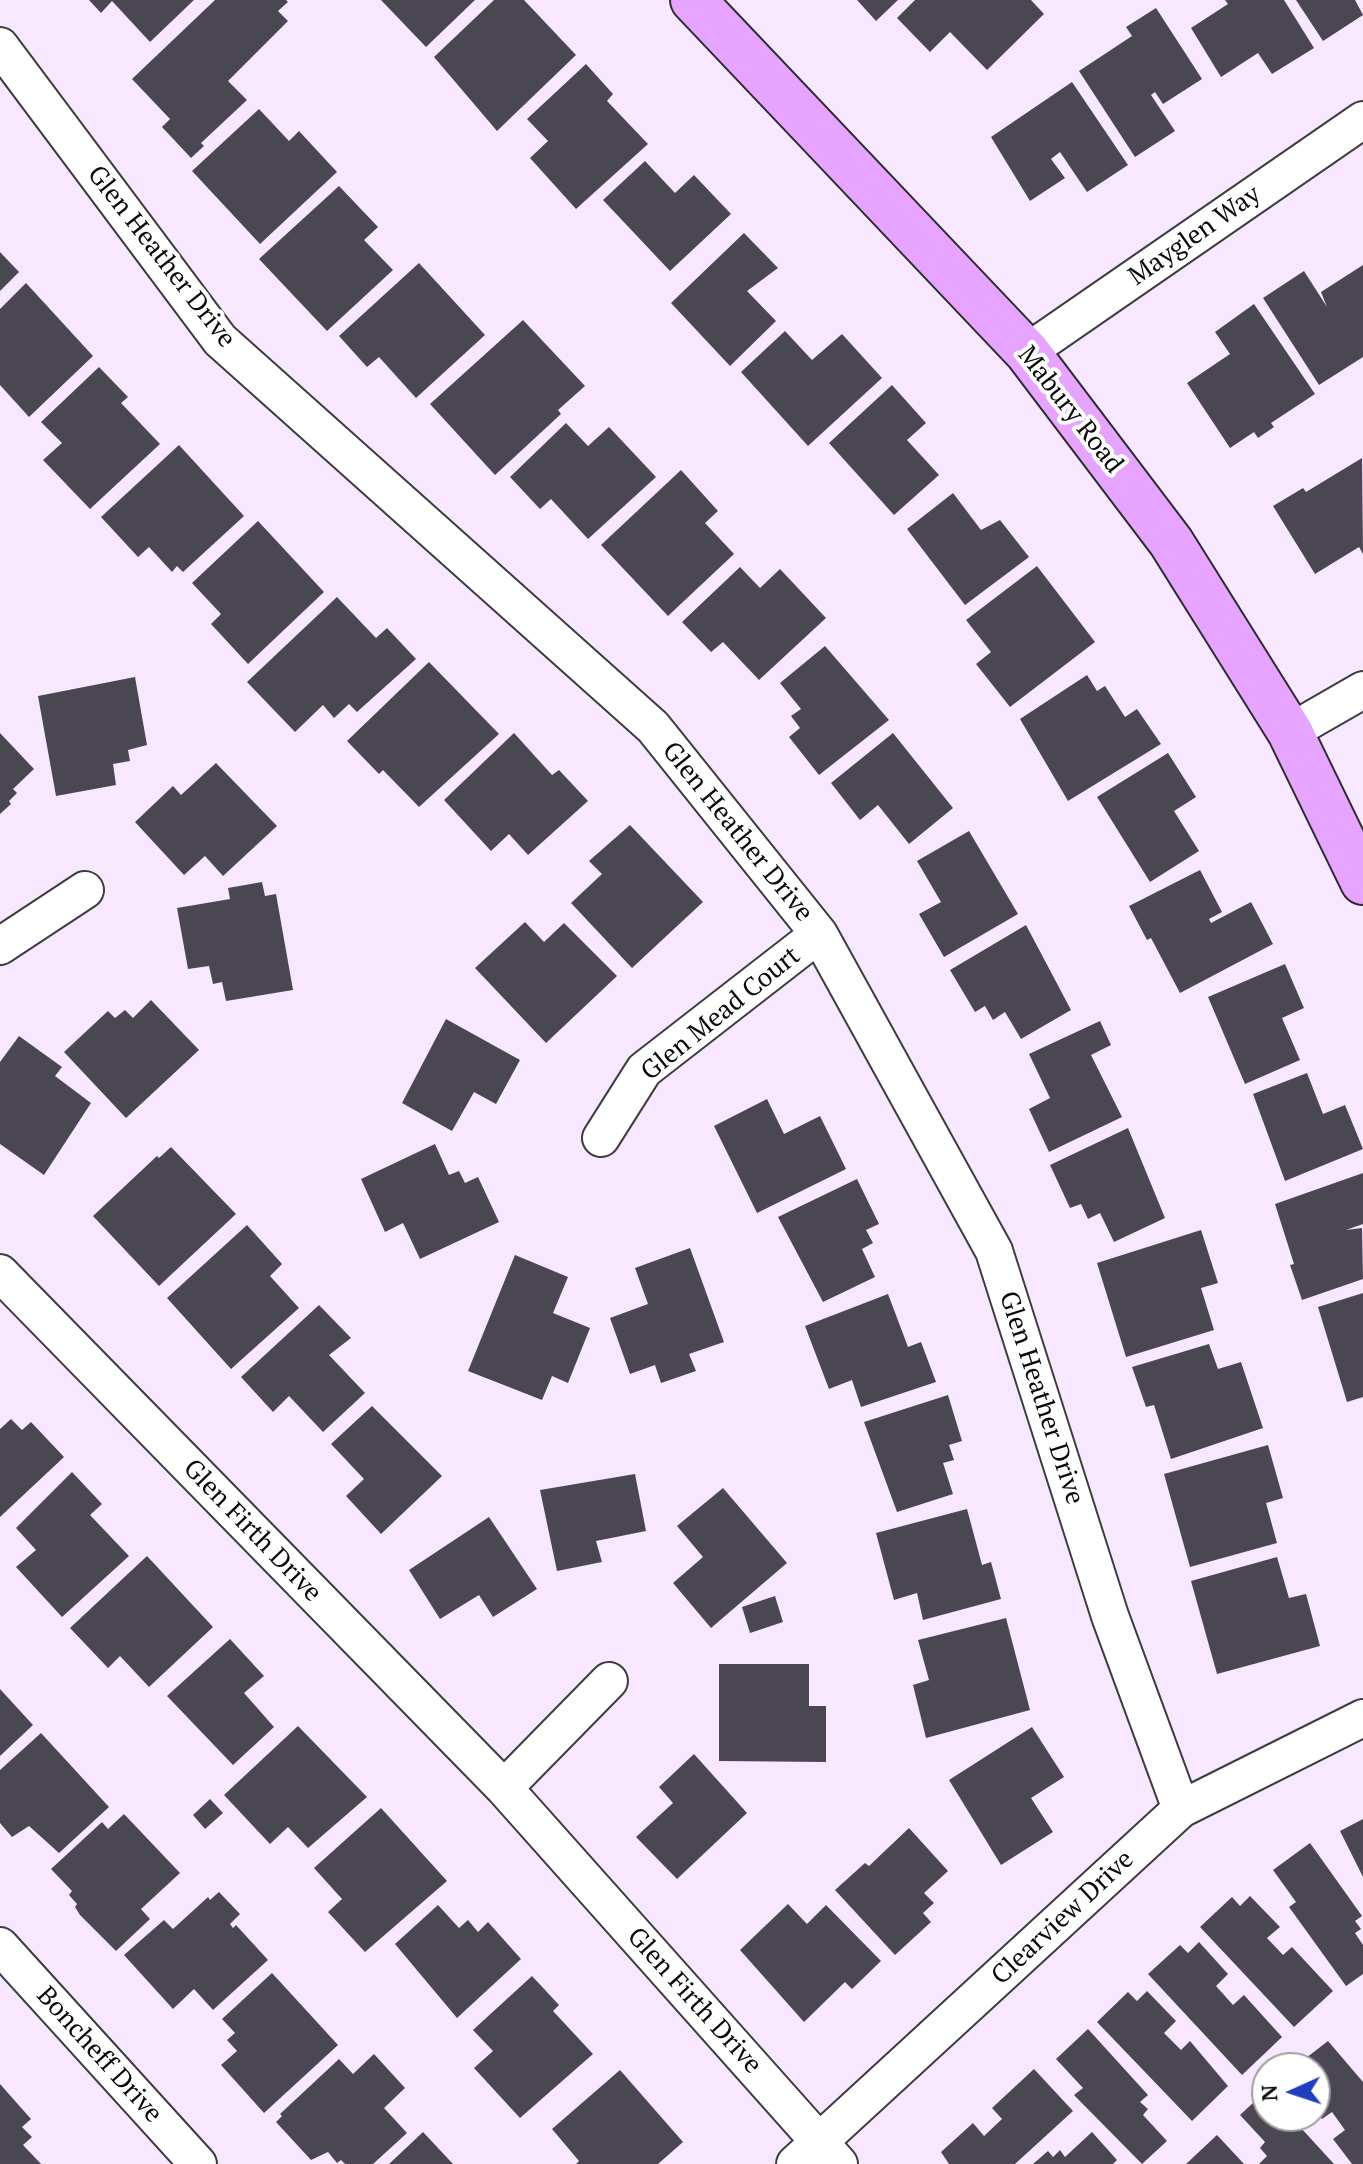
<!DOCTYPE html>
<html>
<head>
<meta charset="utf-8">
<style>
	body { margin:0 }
	#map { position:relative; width:1363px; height:2164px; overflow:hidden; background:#f7e8ff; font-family:"PT Serif",serif }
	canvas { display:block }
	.north { position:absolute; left:1251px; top:2052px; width:80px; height:80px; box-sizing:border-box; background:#fff; border:2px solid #9d9d9d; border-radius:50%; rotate:267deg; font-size:22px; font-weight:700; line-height:32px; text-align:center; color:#0a0a0a }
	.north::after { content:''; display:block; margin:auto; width:28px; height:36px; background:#1f3fbe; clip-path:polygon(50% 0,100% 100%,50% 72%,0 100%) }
</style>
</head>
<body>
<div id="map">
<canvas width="1363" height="2164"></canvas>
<div class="north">N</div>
</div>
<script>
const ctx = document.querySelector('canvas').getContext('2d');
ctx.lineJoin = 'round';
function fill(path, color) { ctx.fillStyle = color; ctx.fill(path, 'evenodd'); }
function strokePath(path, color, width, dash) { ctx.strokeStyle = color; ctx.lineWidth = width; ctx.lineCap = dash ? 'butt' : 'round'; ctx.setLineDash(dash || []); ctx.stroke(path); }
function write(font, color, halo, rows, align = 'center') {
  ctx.font = font + ' "PT Serif",serif'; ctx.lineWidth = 8; ctx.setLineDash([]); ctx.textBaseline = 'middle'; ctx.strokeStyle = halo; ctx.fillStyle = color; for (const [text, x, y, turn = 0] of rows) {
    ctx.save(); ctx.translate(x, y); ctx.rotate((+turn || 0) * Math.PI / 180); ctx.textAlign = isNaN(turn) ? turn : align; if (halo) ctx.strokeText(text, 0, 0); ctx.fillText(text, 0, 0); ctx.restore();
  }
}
fill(new Path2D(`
	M89 0H194L150 42 112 1 101 13Z
	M215 0H286L288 2 278 11 288 21 228 81 247 100 201 143 204 146 191 158 162 127 170 119 132 79Z
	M381 0H475L426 47Z
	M494 0H524L576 55 497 131 434 57Z
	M857 0H898L876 21Z
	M915 0H1031L1044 14 987 70 950 32 930 52 897 18Z
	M1225 0H1284L1314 48 1272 74 1258 53 1221 77 1191 28 1228 4Z
	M1296 0H1355L1363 15 1323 41Z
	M1156 8 1202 79 1163 104 1155 92 1151 95 1175 131 1135 157 1079 71 1132 36 1126 27Z
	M586 64 613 94 607 101 648 144 576 209 530 158 548 141 527 119Z
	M1072 82 1128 165 1087 192 1060 152 1051 159 1065 178 1030 201 991 137Z
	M259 109 289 141 299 131 337 172 260 244 192 171Z
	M645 161 675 193 694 175 731 214 670 271 603 200Z
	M339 186 378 227 364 240 393 270 327 331 259 259Z
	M744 233 778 268 747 291 776 321 730 366 671 303Z
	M0 252 19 272 0 291Z
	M419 263 485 335 416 398 379 357 367 367 339 336Z
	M1363 265V357L1319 385 1263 298 1304 271 1327 307 1321 292Z
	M26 283 93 356 29 417 0 385V309Z
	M1254 304 1315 394 1271 423 1274 427 1258 438 1254 432 1230 448 1187 383 1230 354 1215 332Z
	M523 320 585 386 558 410 561 414 495 475 430 404Z
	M785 331 812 360 842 334 882 378 808 446 741 372Z
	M99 367 128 397 121 403 160 444 90 509 43 460 62 443 41 422Z
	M892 385 926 423 907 440 939 475 894 515 829 443Z
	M566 423 588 446 609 427 656 477 588 539 551 499 540 509 510 477Z
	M179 445 244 516 183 572 177 566 172 572 149 547 138 557 101 517Z
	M1362 458 1363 554 1359 547 1315 574 1273 506 1303 488 1306 492Z
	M681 470 718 511 705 523 734 554 668 616 601 545Z
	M953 493 981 530 1000 520 1029 557 965 605 907 529Z
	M258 521 324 592 248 664 211 624 221 614 192 583Z
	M1037 566 1095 642 1010 707 976 664 991 652 966 620Z
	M740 567 760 588 780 569 826 618 759 680 723 642 711 652 682 622Z
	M337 597 376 638 387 628 416 659 357 712 349 704 334 718 323 705 295 732 247 682Z
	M825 646 889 720 819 775 789 737 800 728 791 716 801 709 780 683Z
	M429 662 499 734 419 807 383 770 379 774 347 741Z
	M1087 675 1097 691 1105 686 1125 717 1137 709 1161 744 1068 801 1020 719Z
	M135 677 147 745 128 750 130 761 113 764 116 785 56 796 38 696Z
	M0 733 34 769 13 789 17 793 9 801 11 804 0 814Z
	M514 733 552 775 559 770 588 801 528 855 509 834 491 851 444 800Z
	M893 733 953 808 909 844 878 805 860 820 831 783Z
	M1168 753 1196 797 1174 811 1199 851 1150 882 1097 797Z
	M216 763 277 826 223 876 205 856 184 875 135 822 173 786 181 795Z
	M630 825 703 902 632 968 571 903 602 874 589 861Z
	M969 831 1018 914 944 957 919 914 941 902 917 861Z
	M1200 870 1222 912 1209 919 1211 923 1251 902 1273 944 1180 993 1151 938 1147 940 1129 906Z
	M262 882 265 896 276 894 293 990 226 1001 222 982 213 984 209 966 188 969 177 908 230 899 228 888Z
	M525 922 544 942 564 923 617 976 546 1043 475 968Z
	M1026 925 1071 1010 1021 1039 1005 1012 993 1020 985 1006 975 1012 950 970Z
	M1285 964 1304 1008 1282 1018 1300 1060 1245 1084 1208 997Z
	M151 1000 199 1050 126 1118 64 1052 108 1011 115 1018 125 1010 133 1018Z
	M446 1019 520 1060 496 1104 474 1092 452 1131 402 1103Z
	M1100 1021 1111 1045 1091 1055 1122 1117 1049 1152 1029 1109 1050 1098 1029 1054Z
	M19 1036 62 1067 55 1076 91 1103 44 1175 0 1144V1062Z
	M1307 1073 1323 1114 1345 1105 1363 1149 1285 1181 1253 1094Z
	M767 1099 784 1134 820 1116 846 1169 757 1213 714 1126Z
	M1128 1128 1165 1218 1114 1242 1100 1213 1088 1219 1081 1204 1070 1208 1050 1165Z
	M435 1144 449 1175 459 1171 465 1183 478 1177 499 1222 420 1259 403 1223 385 1232 361 1179Z
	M171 1147 236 1214 159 1286 93 1216 157 1156 159 1158Z
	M1363 1173V1224L1346 1230 1362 1228 1363 1279 1302 1300 1290 1265 1294 1264 1275 1204Z
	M857 1179 879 1224 866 1230 873 1243 862 1249 875 1277 823 1302 778 1217Z
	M247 1225 282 1264 270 1276 299 1308 231 1369 167 1298Z
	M1201 1230 1218 1283 1201 1288 1214 1330 1126 1357 1097 1263Z
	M690 1248 724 1342 689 1354 696 1371 661 1383 655 1365 630 1374 610 1318 648 1304 635 1268Z
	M515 1255 568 1277 553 1313 590 1328 568 1383 552 1376 542 1400 468 1371Z
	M1363 1293V1397L1347 1402 1318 1307Z
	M888 1294 908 1347 921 1342 936 1382 861 1407 852 1380 829 1389 805 1326Z
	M319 1305 351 1338 329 1355 365 1393 323 1432 289 1396 273 1412 241 1377Z
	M1209 1344 1218 1369 1241 1362 1263 1428 1171 1459 1154 1405 1146 1407 1132 1367Z
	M948 1395 962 1441 949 1445 954 1460 943 1463 953 1494 897 1512 864 1422Z
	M372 1406 442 1476 381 1534 346 1496 364 1479 331 1444Z
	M11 1419 22 1430 31 1422 64 1457 0 1517V1429Z
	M1268 1445 1283 1498 1266 1503 1277 1543 1190 1567 1164 1474Z
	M72 1472 102 1504 90 1515 129 1556 62 1617 16 1567 36 1550 16 1528Z
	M635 1474 646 1531 596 1541 602 1562 557 1571 540 1490Z
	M723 1488 787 1563 711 1628 673 1583 703 1557 677 1526Z
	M967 1509 982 1565 991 1562 1001 1599 923 1620 917 1593 894 1600 876 1533Z
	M489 1517 537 1589 493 1617 479 1595 440 1619 409 1570Z
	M147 1556 213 1627 149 1687 120 1656 108 1668 70 1628Z
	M1277 1557 1289 1598 1306 1594 1320 1646 1217 1674 1191 1581Z
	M775 1596 783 1622 750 1633 742 1607Z
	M1006 1618 1030 1710 926 1738 913 1685 929 1680 918 1640Z
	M230 1639 264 1676 244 1693 274 1727 233 1765 167 1696Z
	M719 1664H809V1706H826V1762L719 1761Z
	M0 1689 33 1725 0 1756Z
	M298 1726 367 1797 308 1848 288 1827 270 1844 224 1795Z
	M1032 1727 1064 1777 1031 1798 1053 1832 1001 1865 949 1780Z
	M41 1733 109 1807 59 1853 29 1826 12 1837 0 1823V1770Z
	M694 1754 747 1813 677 1879 636 1837 673 1803 659 1787Z
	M210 1799 223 1813 205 1829 193 1815Z
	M381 1808 447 1881 365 1952 328 1912 342 1899 314 1868Z
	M124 1814 180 1873 141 1909 150 1919 116 1951 80 1915 75 1907 77 1904 69 1895 72 1891 51 1869 102 1822 108 1829Z
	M1363 1819V1877L1340 1831Z
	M909 1828 948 1871 924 1893 934 1903 923 1913 931 1922 895 1955 835 1890 865 1863 869 1866Z
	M1310 1843 1362 1916 1355 1921 1361 1929 1355 1933 1363 1945V1974L1346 1986 1289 1907 1296 1902 1273 1870Z
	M219 1892 240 1914 230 1924 233 1928 236 1925 268 1960 213 2010 194 1989 173 2009 124 1955 164 1920 173 1929 208 1897 210 1900Z
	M1250 1896 1280 1927 1267 1938 1283 1955 1292 1947 1333 1991 1294 2027 1200 1927 1232 1897 1240 1906Z
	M788 1904 807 1924 826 1905 881 1961 852 1989 845 1982 804 2022 740 1950Z
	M438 1905 459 1928 468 1920 478 1932 488 1922 521 1959 457 2018 395 1944Z
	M1199 1942 1228 1974 1216 1986 1233 2005 1244 1995 1282 2037 1242 2075 1148 1974 1180 1945 1188 1953Z
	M272 1973 338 2045 264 2113 221 2065 237 2051 227 2040 235 2033 222 2019Z
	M532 1976 559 2005 553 2011 593 2054 520 2118 474 2068 493 2051 473 2030Z
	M1147 1991 1176 2021 1164 2033 1181 2050 1190 2041 1228 2086 1192 2121 1097 2022 1128 1992 1137 2001Z
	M1088 2029 1148 2095 1140 2102 1148 2109 1143 2115 1167 2141 1142 2164 1074 2095 1083 2088 1056 2059Z
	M1328 2041 1363 2082V2164H1352L1333 2139 1345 2130 1332 2112 1322 2119 1315 2110V2068H1293Z
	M374 2054 405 2088 384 2108 407 2133 373 2164H345L341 2160 337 2163 328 2152 311 2160 276 2122 282 2116 280 2114 339 2059 353 2074Z
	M1034 2069 1073 2111 1015 2164H949L941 2152 973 2123 984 2136 1002 2119 992 2108Z
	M620 2070 683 2142 658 2164H576L579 2161 552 2129Z
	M0 2084 31 2119 22 2127 32 2137 23 2145 41 2164H0Z
	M1267 2090V2116H1290L1334 2164H1259L1267 2156 1260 2148 1265 2142 1240 2115Z
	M423 2132 453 2164H389Z
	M1092 2132 1117 2160 1113 2164H1033L1048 2151 1053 2157 1060 2150 1065 2157Z
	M1217 2135 1244 2164H1186Z`), '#4a4753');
const street = new Path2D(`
	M0 46 220 340 653 727 819 934 994 1251 1110 1616 1181 1809
	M1027 352 1363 120
	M1290 732 1363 690
	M0 946 85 890
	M601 1138 644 1070 819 934
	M0 1273 504 1788 839 2164
	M504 1788 609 1681
	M0 1946 198 2164
	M795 2164 1181 1809 1363 1718`);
const secondary = new Path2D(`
	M693 0 1027 352 1171 542 1290 732 1363 882`);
strokePath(street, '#3d3d3d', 40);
strokePath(secondary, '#2c2c2c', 48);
strokePath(street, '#fff', 36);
strokePath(secondary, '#e6a3ff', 44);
write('26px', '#0a0a0a', '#fff', [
	["Mayglen Way",1195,236,-35],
	["Glen Heather Drive",161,257,52],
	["Mabury Road",1070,410,52],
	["Glen Heather Drive",737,832,51],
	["Glen Mead Court",721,1014,-39],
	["Glen Heather Drive",1041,1398,72],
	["Glen Firth Drive",252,1531,46],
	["Clearview Drive",1063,1918,-43],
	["Glen Firth Drive",694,2001,48],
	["Boncheff Drive",99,2055,48]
]);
</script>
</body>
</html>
